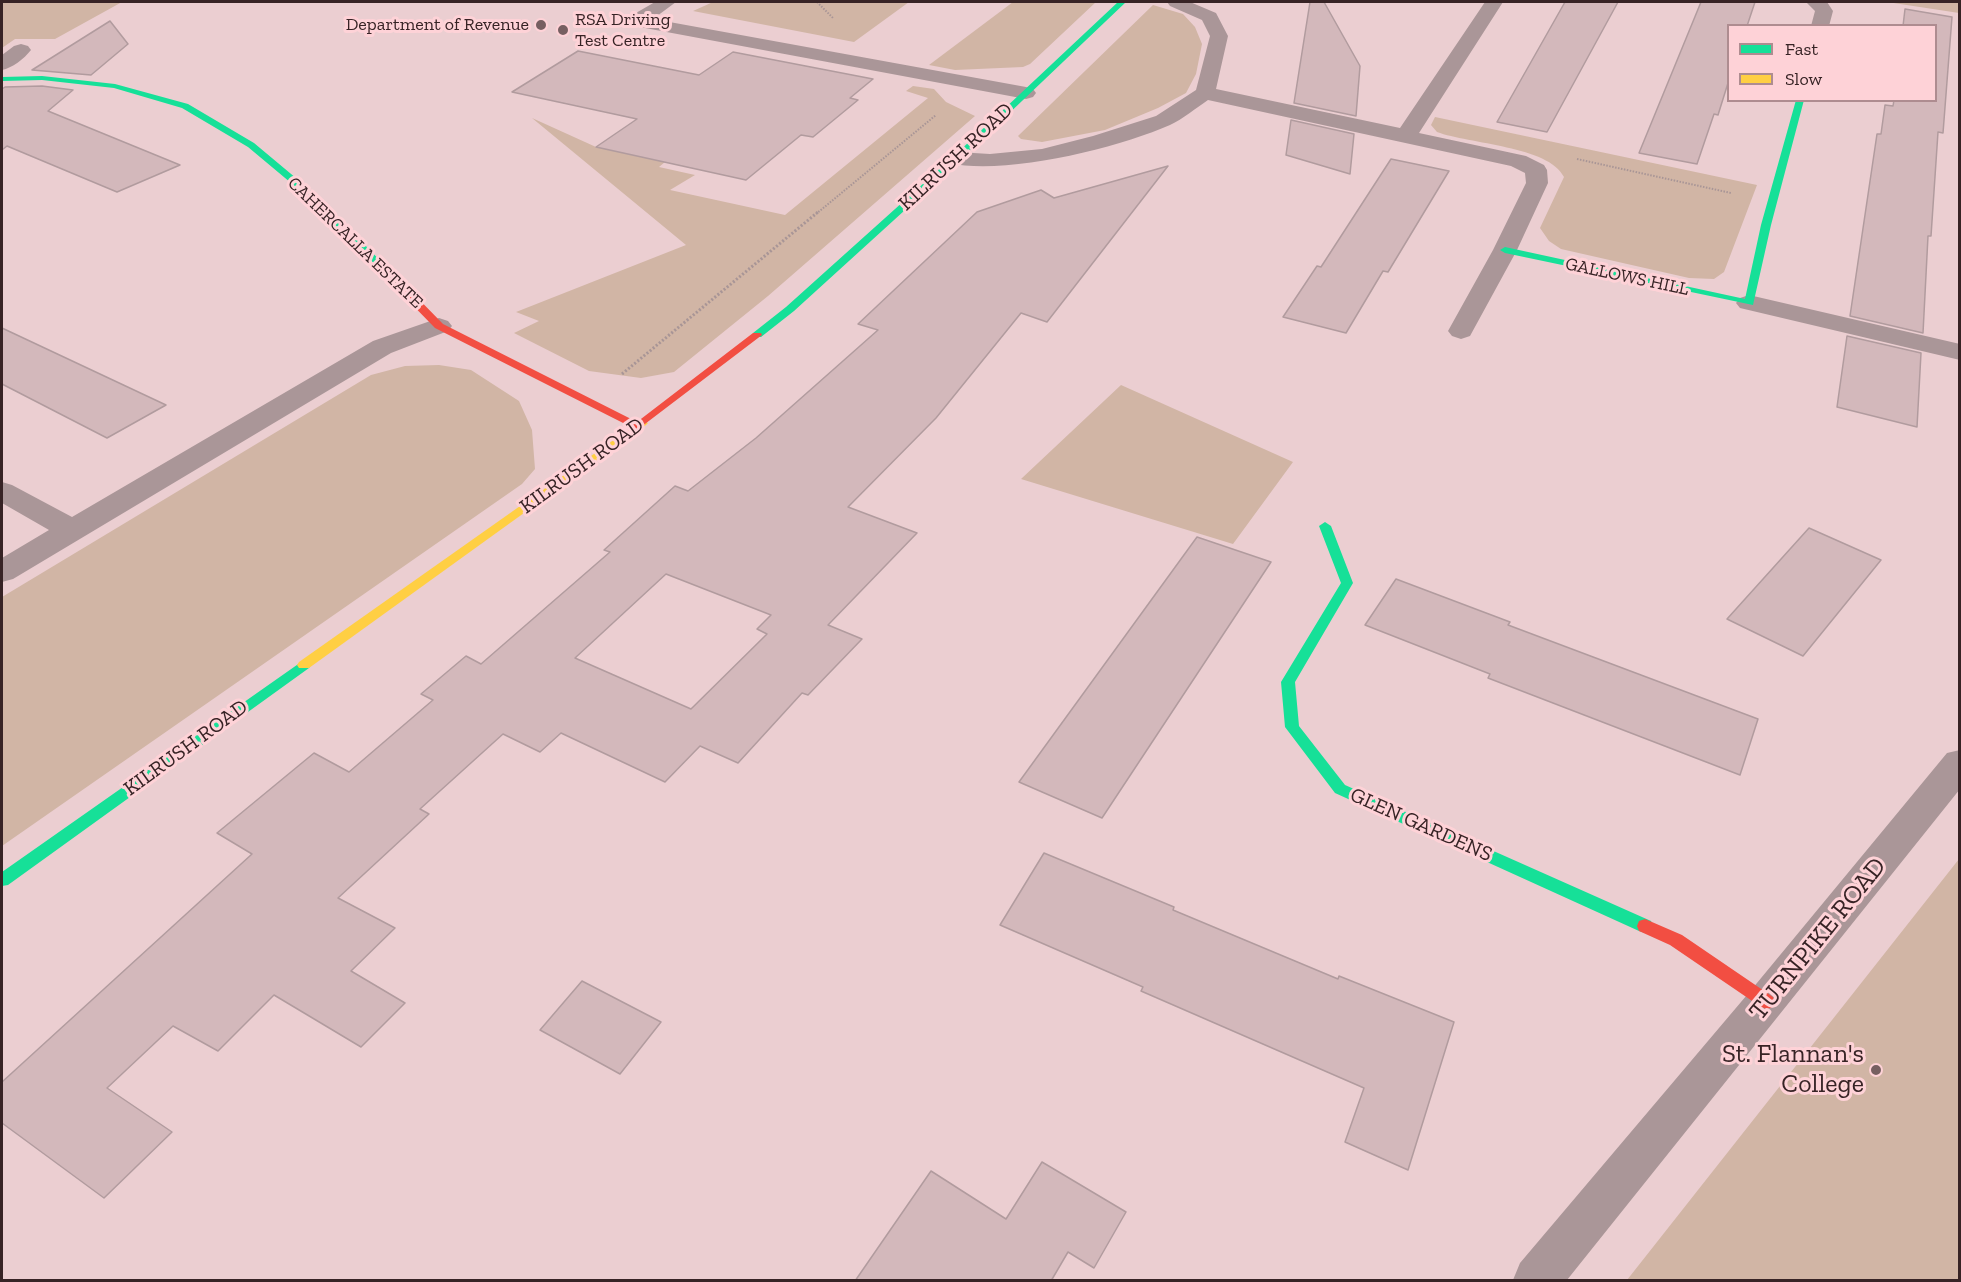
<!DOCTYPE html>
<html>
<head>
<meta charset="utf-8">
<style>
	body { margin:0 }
	#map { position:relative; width:1961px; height:1282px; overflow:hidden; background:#ebced1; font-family:"Zilla Slab",serif }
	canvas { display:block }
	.frame { position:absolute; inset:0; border:3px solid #372325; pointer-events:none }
	.legend { position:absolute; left:1727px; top:24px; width:210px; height:78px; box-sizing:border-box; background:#fed2d7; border:2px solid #ae8c90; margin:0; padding:8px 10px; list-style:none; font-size:18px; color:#372325 }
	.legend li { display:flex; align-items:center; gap:12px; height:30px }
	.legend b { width:30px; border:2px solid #ae8c90 }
</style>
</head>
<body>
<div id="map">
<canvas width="1961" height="1282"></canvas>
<div class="frame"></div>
<ul class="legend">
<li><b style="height:8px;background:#16e098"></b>Fast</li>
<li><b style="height:8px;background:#ffcf43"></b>Slow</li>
</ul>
</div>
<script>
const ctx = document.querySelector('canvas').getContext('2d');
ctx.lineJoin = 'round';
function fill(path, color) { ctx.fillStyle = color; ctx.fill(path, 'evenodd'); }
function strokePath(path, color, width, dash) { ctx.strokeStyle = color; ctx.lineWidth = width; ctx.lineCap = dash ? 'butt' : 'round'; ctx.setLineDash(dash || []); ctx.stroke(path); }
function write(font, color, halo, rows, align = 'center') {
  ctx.font = font + ' "Zilla Slab",serif'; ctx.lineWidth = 6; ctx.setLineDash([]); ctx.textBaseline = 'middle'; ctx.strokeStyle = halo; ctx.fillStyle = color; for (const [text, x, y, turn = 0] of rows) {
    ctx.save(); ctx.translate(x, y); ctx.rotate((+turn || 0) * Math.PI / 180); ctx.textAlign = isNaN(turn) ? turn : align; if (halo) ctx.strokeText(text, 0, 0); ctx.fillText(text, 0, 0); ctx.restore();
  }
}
fill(new Path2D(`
	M2 2H122L55 39H15L2 48Z
	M713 2H909L854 42 693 11Z
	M1013 2H1096L1030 64 1023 67 955 70 929 65Z
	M1887 2H1959V13Z
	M1153 5 1183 14 1195 27 1202 44 1196 74 1186 93 1158 108 1105 130 1042 142 1021 139 1018 136Z
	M913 86 934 89 946 102 975 116 768 296 674 372 641 378 589 371 514 333 539 321 516 312 686 245 532 118 596 147 665 162 659 167 695 175 670 190 785 215 928 98 906 91Z
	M1435 117 1757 185 1724 272 1714 279 1689 278 1561 249 1549 241 1540 228 1564 177C1549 146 1469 144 1437 132L1431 125Z
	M439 365 471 370 519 401 532 430 535 469 522 484 2 846V597L371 375 405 366Z
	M1121 385 1293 462 1233 544 1021 479Z
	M1959 859V1280H1627Z`), '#d1b5a5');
const building = new Path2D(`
	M1310 2H1324L1360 66 1356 116 1294 103Z
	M1565 2H1618L1547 132 1497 122Z
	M1701 2H1755L1747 26H1728V83L1718 115 1714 114 1697 164 1639 153Z
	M1905 9 1952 17 1943 133 1938 132 1931 236H1928L1923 333 1850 316 1877 134H1881L1885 105 1893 106 1894 100H1935V26H1903Z
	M110 21 128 44 91 75 32 70Z
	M578 51 699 75 733 52 873 79 850 98 858 100 813 137 801 135 746 180 596 147 637 119 512 92Z
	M42 86 73 90 48 111 180 165 117 192 7 146 2 150V89L5 87Z
	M1291 120 1354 134 1350 174 1286 155Z
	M1391 159 1449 171 1388 272 1383 271 1346 333 1283 317 1317 266 1321 267Z
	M1168 166 1047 322 1021 313 936 418 848 507 917 533 828 625 862 639 808 695 802 693 738 763 700 746 665 782 561 733 540 752 503 734 420 809 429 814 338 898 395 928 351 971 405 1003 361 1047 274 995 218 1051 173 1026 107 1088 172 1132 104 1198 2 1123V1082L252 854 217 833 314 753 349 772 433 700 421 694 466 656 481 664 610 552 604 550 675 486 688 491 756 438 878 330 858 324 977 212 1041 190 1054 198ZM666 574 771 615 757 629 767 634 691 709 575 658Z
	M2 328 166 405 107 438 2 384Z
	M1847 336 1921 353 1917 427 1837 407Z
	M1809 528 1881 560 1803 656 1727 619Z
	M1197 537 1271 562 1102 818 1019 782Z
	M1396 579 1510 622 1508 625 1758 719 1740 775 1488 678 1490 674 1365 625Z
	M1044 853 1174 907 1173 910 1338 979 1339 976 1454 1022 1408 1170 1345 1142 1364 1088 1141 991 1143 987 1000 925Z
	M582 981 661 1022 620 1074 540 1030Z
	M1042 1162 1126 1212 1094 1268 1068 1252 1051 1281H855L931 1171 1006 1219Z`);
fill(building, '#d3b8bb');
strokePath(building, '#b19b9e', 1.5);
strokePath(new Path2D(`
	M817 2 833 18
	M1577 159 1731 193
	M816 214 936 115`), '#a89596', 2, [1.5, 1.5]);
strokePath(new Path2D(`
	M622 374 818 212`), '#a89596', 3, [2, 2]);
fill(new Path2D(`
	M655 2H676L653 19 1026 87 1033 89 1036 93 1033 97 1026 99 629 25 627 21 629 17Z
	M1167 2H1190L1216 13 1228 36 1216 89 1400 128 1485 2H1503L1419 133 1526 156 1544 165 1547 170 1548 183 1517 250 1470 336 1461 339 1452 336 1448 331 1493 250 1526 183 1525 173 1511 166 1208 100C1196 108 1183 119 1170 125 1118 148 1004 176 949 163L946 158 949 153 957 152 990 154 1042 149 1093 136 1156 116 1196 90 1210 36 1202 20 1170 6Z
	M1806 2H1827L1833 11 1829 26H1811L1815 11Z
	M21 44 28 46 31 50C24 59 12 68 2 70V55L14 46Z
	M1749 295 1960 344V360L1740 308 1736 303 1740 298Z
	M439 318 448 321 452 326 448 331 391 353 13 579 2 582V558L49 530 2 503V482L12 485 72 517 373 341Z
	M1960 750V789L1567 1280H1513L1520 1263 1752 989 1947 753Z`), '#aa9698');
fill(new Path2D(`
	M1118 2H1126L960 160 794 311 761 337H753V333L786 307 954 156Z
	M42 76 115 84 188 104 254 143 315 194 403 284 398 287 394 286 309 198 248 147 182 108 114 88 42 80 2 81V77Z
	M1796 100H1804L1771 225 1753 305 1505 253 1500 250 1505 247 1745 299 1761 225Z
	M1325 522 1331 526 1353 583 1295 682 1299 726 1345 785 1651 921 1653 926 1651 931 1645 933 1639 931 1335 793 1285 727 1281 682 1341 583 1319 526Z
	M304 660 309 662 311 665 309 668 8 885 2 886V872Z`), '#16e098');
fill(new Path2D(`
	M642 420 648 423 646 425 309 668H299L297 665 299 662Z`), '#ffcf43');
fill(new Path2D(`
	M398 281 402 282 443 324 637 422 753 333H761L762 335 637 430 435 328 394 286 393 284Z
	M1645 919 1682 935 1773 997 1775 1002 1773 1007 1767 1009 1761 1007 1670 945 1639 931 1637 926 1639 921Z`), '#f24e42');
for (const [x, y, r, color] of [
	[541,25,6,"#765f61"],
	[563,30,6,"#765f61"],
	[1876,1070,6,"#765f61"]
]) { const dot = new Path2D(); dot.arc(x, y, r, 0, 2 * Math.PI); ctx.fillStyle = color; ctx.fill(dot); strokePath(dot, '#fed2d7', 2); }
write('18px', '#372325', '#fed2d7', [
	["RSA Driving",575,20],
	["Test Centre",575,41],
	["Department of Revenue",529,25,"right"]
], 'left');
write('18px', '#372325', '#fed2d7', [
	["CAHERCALLA ESTATE",355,243,44],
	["GALLOWS HILL",1627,277,12]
]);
write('21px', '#372325', '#fed2d7', [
	["KILRUSH ROAD",956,157,-43],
	["KILRUSH ROAD",582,466,-36],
	["KILRUSH ROAD",186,748,-36],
	["GLEN GARDENS",1421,825,24]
]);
write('26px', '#372325', '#fed2d7', [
	["TURNPIKE ROAD",1818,939,-51]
]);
write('26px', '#372325', '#fed2d7', [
	["St. Flannan's",1864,1055],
	["College",1864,1085]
], 'right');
</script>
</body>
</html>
